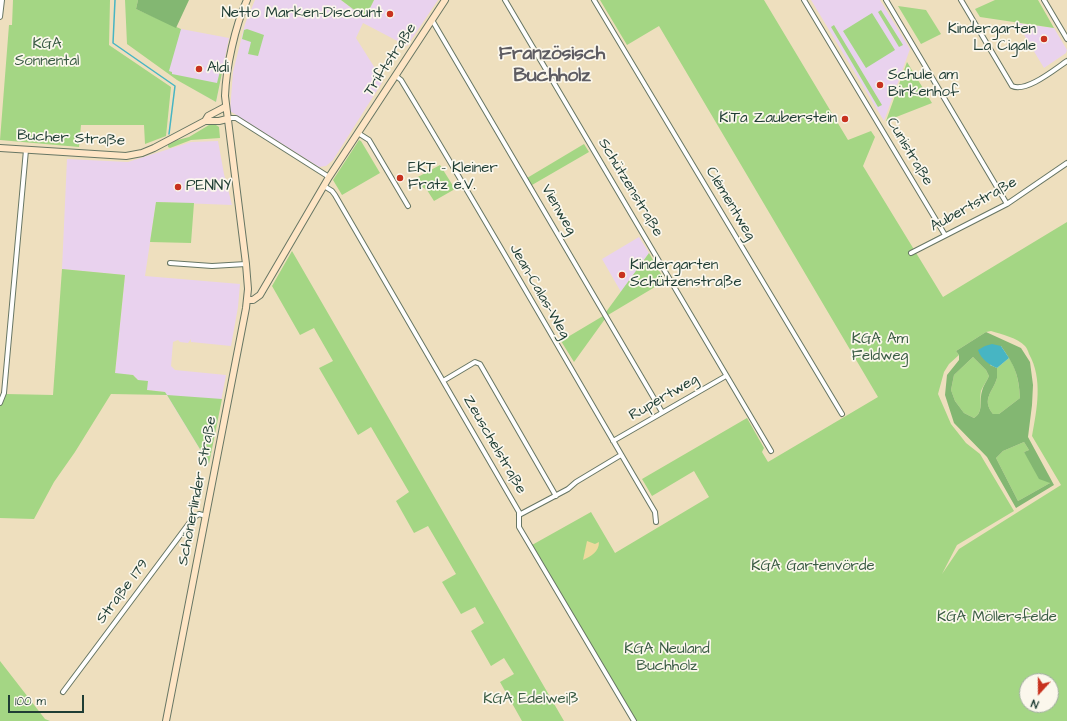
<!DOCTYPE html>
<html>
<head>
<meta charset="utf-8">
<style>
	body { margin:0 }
	#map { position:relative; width:1067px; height:721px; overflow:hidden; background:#eedfbe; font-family:"Architects Daughter",sans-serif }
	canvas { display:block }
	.north { position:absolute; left:1019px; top:673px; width:40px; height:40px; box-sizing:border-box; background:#fbf7ec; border:1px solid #a3ada2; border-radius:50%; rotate:201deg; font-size:11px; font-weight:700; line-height:16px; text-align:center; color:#1f3d34 }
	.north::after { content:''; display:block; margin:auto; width:14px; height:18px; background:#c8321e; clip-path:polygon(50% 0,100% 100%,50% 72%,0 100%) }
	.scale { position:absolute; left:8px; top:695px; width:76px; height:18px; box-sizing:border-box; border:2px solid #1f3d34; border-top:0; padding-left:5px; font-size:12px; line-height:14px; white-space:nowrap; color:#1f3d34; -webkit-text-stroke:3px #fbf7ec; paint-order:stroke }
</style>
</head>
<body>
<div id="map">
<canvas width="1067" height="721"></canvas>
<div class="north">N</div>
<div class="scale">100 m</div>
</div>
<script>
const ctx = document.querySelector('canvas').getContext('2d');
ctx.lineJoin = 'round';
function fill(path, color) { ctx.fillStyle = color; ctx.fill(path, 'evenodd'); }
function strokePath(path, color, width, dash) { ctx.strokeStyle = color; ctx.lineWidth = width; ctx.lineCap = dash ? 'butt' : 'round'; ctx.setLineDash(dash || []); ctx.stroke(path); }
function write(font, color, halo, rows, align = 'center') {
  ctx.font = font + ' "Architects Daughter",sans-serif'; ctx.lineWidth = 3.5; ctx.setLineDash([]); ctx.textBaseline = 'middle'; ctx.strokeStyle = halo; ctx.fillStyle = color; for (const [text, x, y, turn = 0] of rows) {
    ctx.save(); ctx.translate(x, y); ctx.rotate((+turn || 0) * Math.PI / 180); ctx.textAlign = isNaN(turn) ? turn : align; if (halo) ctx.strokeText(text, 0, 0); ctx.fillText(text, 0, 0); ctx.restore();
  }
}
fill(new Path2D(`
	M255 0H341L365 18 374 0H438L407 46 363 23 356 38 383 81 333 160 326 166 319 167 230 111 233 72 245 24Z
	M811 0H880L910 49 884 121Z
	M1017 23 1054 28 1067 50 1066 53 1044 68Z
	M176 28 229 38 216 102 167 73Z
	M218 141 224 174 232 205 156 202 145 276 240 284 238 307 231 346 191 342V339L188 343 180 342 178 340 173 342 171 366 175 370 226 375 209 464 165 392 147 390 133 375 115 374 125 275 62 269 67 159 128 162 191 142Z
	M639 237 649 253 621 292 602 259Z`), '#e9d2ee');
fill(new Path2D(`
	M13 0H110L109 45 171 87 166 136 145 144 144 125H81L79 147 0 140 9 25H12Z
	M125 0H138L136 9 181 29 169 71 172 72V74L217 83 221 67 223 68 216 102 177 80 127 44Z
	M341 0H374L365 18Z
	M600 0H764L848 140 871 131 875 137 863 166 943 297 1067 222V721H635L532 545 591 512 615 553 709 497 694 471 652 496 642 479 747 418 764 448 762 452 768 462 878 397 659 26 627 45ZM991 331C1001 334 1018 338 1025 346 1027 348 1028 351 1029 354 1043 379 1037 409 1032 436L1061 485 959 549 942 574 957 545 1014 511 980 454 966 443 951 424 938 394 944 372 949 364 959 355 956 351 986 332ZM1027 681H1051V705H1027Z
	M995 0H1038L1054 28 980 17 975 9Z
	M898 6 926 10 941 34 921 44Z
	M881 10 903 45 899 47 878 12Z
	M872 13 895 50 866 68 843 31Z
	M834 25 882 105 878 107 831 27Z
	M247 29 264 35 258 56 248 54 251 42 242 39 244 30Z
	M907 62 932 103 886 121Z
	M209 125H216L219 127 220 138 191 140 170 148 168 147V144L174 141 189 137Z
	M359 140 361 141 380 173 342 195 333 180Z
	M584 144 589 152 532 185 527 178Z
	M440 165 455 189 434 201 427 190 422 187 416 178Z
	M156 202 194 203 191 243 150 242Z
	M292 251 564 721H522L500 682 514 674 504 658 491 666 471 631 484 623 475 607 461 614 442 582 456 574 428 526 414 533 396 501 409 492 371 427 358 435 319 368 333 361 314 328 300 335 272 286Z
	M649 253 665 281 608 315 606 312Z
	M62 269 125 275 115 373 133 375 138 380 148 381 147 390 165 392 167 395 222 399 209 464 167 395 111 394 75 452 54 482 34 519 0 518V406L6 394 53 395Z
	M603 316 605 319 574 362 561 341Z
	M973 357 986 370 989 376C987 381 983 386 981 391 979 401 984 412 974 418L964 413 955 401 951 390 954 375Z
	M1009 358C1017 370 1019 383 1020 398L999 414H993C981 399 993 392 997 378 997 375 997 371 997 368Z
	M1024 442 1029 450 1024 452 1050 483 1018 501 996 458 1003 451Z
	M0 661 45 719 50 721H0Z`), '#a4d684');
fill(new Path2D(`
	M138 0H189L176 28 136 9Z
	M986 332 1021 348 1030 362 1033 385 1032 405 1028 437 1054 485 1016 508 987 457 954 423 945 395 947 375 959 360V355L956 351ZM1001 346C1014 365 1019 374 1020 398L999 414H993C981 399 993 392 997 378 997 375 997 371 997 368L990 365ZM973 357 986 370 989 376C987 381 983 386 982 391 979 401 984 412 974 418L964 413 955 401 951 390 954 375ZM1024 442 1029 450 1024 452 1039 479 1050 483 1018 501 996 458 1003 451Z`), '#83b772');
fill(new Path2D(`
	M587 541 595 544 599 542C599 552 591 556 583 560Z`), '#eeda9e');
fill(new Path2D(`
	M992 344 1001 346 1009 358 997 368C989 365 981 359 978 350L985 346Z`), '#47b5c3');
strokePath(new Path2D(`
	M115 0 113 43 175 86 169 134`), '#47b5c3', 1.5);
const street = new Path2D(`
	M505 0 771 451
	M594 0 842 414
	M804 0 945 235
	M886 0 1007 204
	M961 0 1012 86C1026 93 1055 69 1067 61
	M1044 0 1067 39
	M0 17 2 0
	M432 20 662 412
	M396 76 401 80C488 223 570 368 655 512L656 522
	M227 119 232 118H236L329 177
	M358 133 369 140 408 206
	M324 186 332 191 335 195 519 512V527L634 721
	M911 253 1007 204 1067 163
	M170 263 212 266 246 264
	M443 381 475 362 480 364 556 496
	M0 403 4 393 26 150
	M613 441 726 376
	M519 515 568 489 576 482 621 455
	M63 692 193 518 199 514 206 516`);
const secondary = new Path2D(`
	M205 121H219L227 119
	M0 148 126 156 142 153 154 148 205 121 208 116 225 107
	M247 300H253L260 295 329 177 445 0
	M166 721 246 308 248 289 246 264 225 96C226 68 235 26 247 0`);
strokePath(street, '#677664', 6);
strokePath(secondary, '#677664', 8);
strokePath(street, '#fff', 4);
strokePath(secondary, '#fee5c5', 6);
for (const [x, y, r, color] of [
	[390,14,4,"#c8321e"],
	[1044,39,4,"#c8321e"],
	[199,69,4,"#c8321e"],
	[880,85,4,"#c8321e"],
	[845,119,4,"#c8321e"],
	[400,178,4,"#c8321e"],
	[178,187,4,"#c8321e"],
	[622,275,4,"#c8321e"]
]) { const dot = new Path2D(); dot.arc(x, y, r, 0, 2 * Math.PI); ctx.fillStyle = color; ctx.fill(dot); strokePath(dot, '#fbf7ec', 1.5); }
write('15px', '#1f3d34', '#fbf7ec', [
	["Netto Marken-Discount",382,14,"right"],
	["Kindergarten",1036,30,"right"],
	["La Cigale",1036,47,"right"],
	["Aldi",207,69],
	["Schule am",888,76],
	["Birkenhof",888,93],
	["KiTa Zauberstein",837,119,"right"],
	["EKT - Kleiner",408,169],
	["Fratz e.V.",408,186],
	["PENNY",186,187],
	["Kindergarten",630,266],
	["Schützenstraße",630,283]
], 'left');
write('15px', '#3a5c44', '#fbf7ec', [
	["KGA",47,45],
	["Sonnental",47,62],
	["KGA Am",880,340],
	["Feldweg",880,357],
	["KGA Gartenvörde",813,567],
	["KGA Möllersfelde",997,618],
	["KGA Neuland",667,650],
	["Buchholz",667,667],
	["KGA Edelweiß",531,700]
]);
write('15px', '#1f3d34', '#fbf7ec', [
	["Triftstraße",391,60,-57],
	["Bucher Straße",71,139,3],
	["Cunistraße",909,152,59],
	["Schützenstraße",630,188,59],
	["Clémentweg",730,204,59],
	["Aubertstraße",974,205,-29],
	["Vienweg",558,210,60],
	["Jean-Calas-Weg",539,292,60],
	["Rupertweg",664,398,-30],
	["Zeuschelstraße",494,445,60],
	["Schönerlinder Straße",198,491,-79],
	["Straße 179",123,592,-53]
]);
write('bold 19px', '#5e5c62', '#fbf7ec', [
	["Französisch",552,55],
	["Buchholz",552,77]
]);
</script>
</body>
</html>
